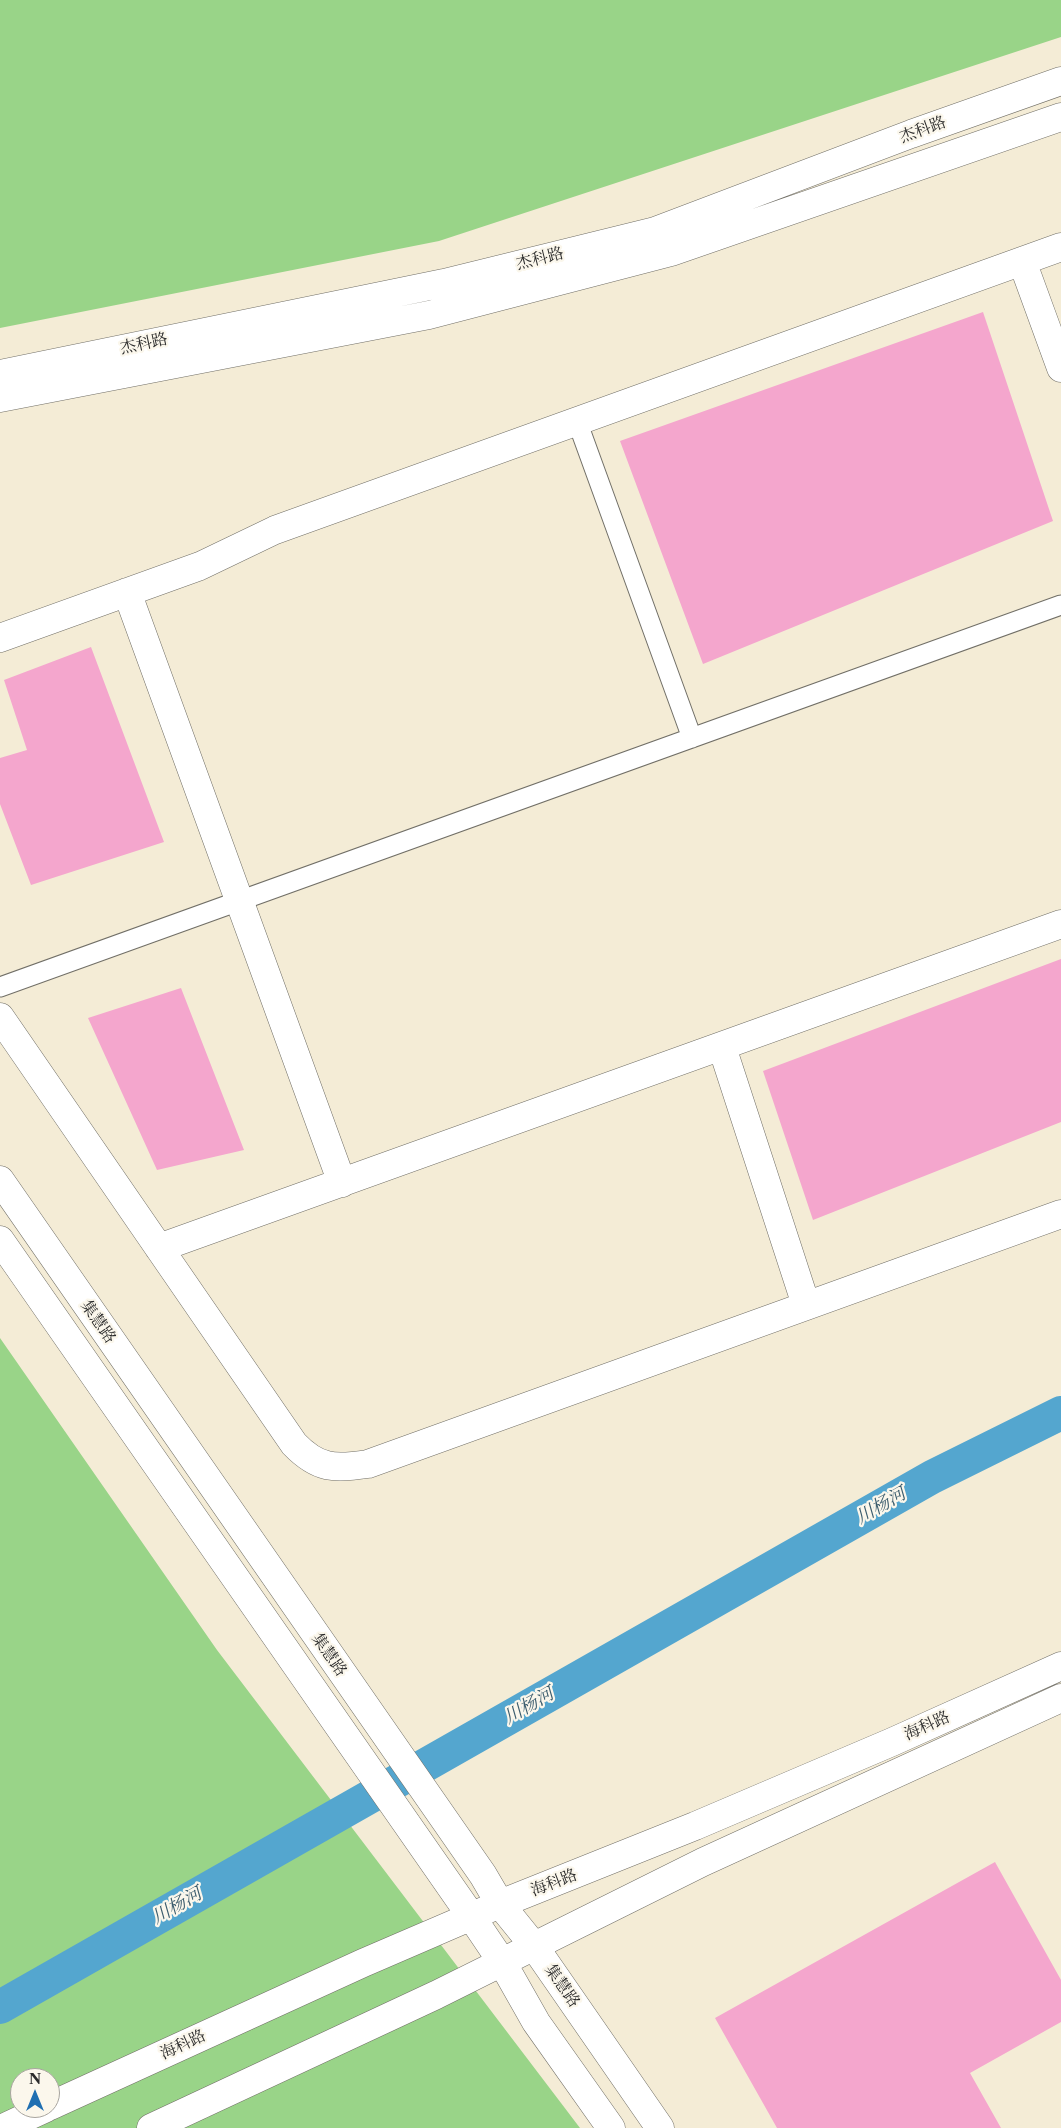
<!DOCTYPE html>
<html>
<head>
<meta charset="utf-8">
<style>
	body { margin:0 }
	#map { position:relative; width:1061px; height:2128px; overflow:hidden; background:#f4ecd6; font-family:"Libre Caslon Text",serif }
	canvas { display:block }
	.north { position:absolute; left:10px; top:2068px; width:50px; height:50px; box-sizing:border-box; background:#fbf7ec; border:1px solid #a8a59f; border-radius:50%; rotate:0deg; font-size:14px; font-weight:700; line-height:20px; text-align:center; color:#2b2b2b }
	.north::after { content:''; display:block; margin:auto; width:18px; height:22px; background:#1f6fb2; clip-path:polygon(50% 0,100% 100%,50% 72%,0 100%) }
</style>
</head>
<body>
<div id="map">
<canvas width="1061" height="2128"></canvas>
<div class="north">N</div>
</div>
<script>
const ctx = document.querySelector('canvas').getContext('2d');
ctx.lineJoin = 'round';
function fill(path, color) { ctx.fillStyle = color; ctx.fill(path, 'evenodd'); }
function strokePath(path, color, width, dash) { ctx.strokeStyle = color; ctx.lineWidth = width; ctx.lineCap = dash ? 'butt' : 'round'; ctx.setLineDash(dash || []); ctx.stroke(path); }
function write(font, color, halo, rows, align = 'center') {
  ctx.font = font + ' "Libre Caslon Text","Noto Serif SC",serif'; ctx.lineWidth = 4.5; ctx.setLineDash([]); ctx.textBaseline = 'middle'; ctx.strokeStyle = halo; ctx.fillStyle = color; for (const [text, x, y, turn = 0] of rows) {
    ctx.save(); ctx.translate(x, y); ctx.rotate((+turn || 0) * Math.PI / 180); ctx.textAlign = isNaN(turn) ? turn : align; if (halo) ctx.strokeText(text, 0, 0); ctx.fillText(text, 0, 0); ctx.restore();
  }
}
fill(new Path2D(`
	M0 0H1061V37L439 241 0 328Z
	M0 1338 217 1650 580 2128H0ZM20 2078H50V2108H20Z`), '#99d488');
strokePath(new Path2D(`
	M0 2007 932 1477 1061 1413`), '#54a6cf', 34);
fill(new Path2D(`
	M983 312 1053 521 703 664 620 441Z
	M91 647 164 842 31 885 0 804V758L27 750 4 680Z
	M1061 959V1122L813 1220 763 1071Z
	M181 988 244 1150 157 1170 88 1018Z
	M995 1862 1061 1980V2022L970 2073 1001 2128H777L715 2018Z`), '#f4a6cd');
const service = new Path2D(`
	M577 421 692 738
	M0 987 1061 605`);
const minor = new Path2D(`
	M1022 261 1061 368
	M0 374 444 283 655 231 911 134 1061 81
	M0 398 429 315 671 252 1061 117
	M127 592 342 1183
	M0 638 200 566 275 530 1061 247
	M0 1017 294 1444C318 1469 334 1469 368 1464L1061 1214
	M722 1047 806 1305
	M0 1180 483 1875 500 1904 534 1946
	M0 1240 471 1916
	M159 1248 1061 924`);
const tertiary = new Path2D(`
	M471 1916 502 1962 536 2022 611 2128
	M534 1946 660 2128
	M50 2106 363 1963 500 1904 695 1826 892 1742 1061 1666
	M3 2128 46 2108
	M151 2128 436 1995 703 1862 1061 1698`);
strokePath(service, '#716f67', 21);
strokePath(minor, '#716f67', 29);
strokePath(tertiary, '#716f67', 29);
strokePath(service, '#fff', 19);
strokePath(minor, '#fff', 28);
strokePath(tertiary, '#fff', 28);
write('16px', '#2b2b2b', '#fbf7ec', [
	["杰科路",923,130,-20],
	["杰科路",540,259,-14],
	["杰科路",144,344,-12],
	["集慧路",98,1322,55],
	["集慧路",329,1655,55],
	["海科路",927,1726,-24],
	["海科路",554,1883,-21],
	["集慧路",562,1986,55],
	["海科路",183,2045,-25]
]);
write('italic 18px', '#3b5c6d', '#fbf7ec', [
	["川杨河",881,1506,-30],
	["川杨河",529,1706,-30],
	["川杨河",177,1906,-30]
]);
</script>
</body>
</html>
